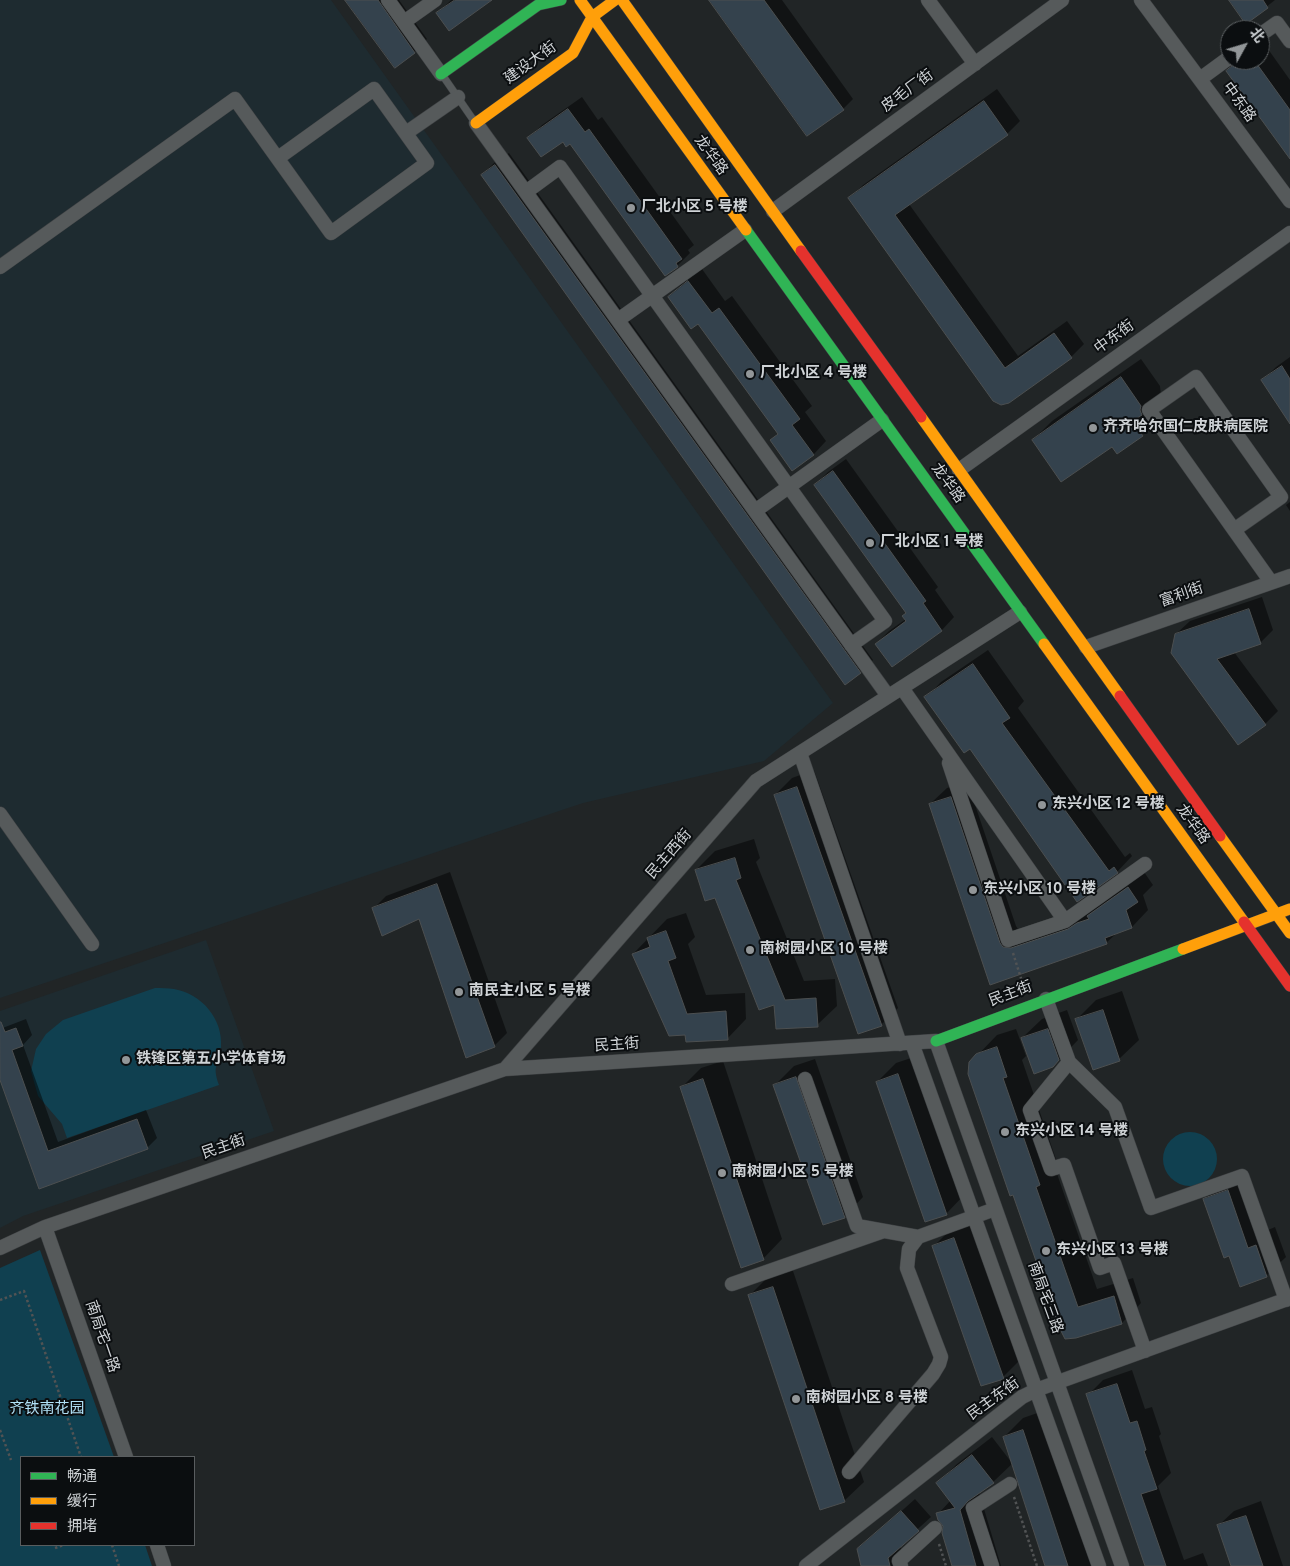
<!DOCTYPE html>
<html>
<head>
<meta charset="utf-8">
<style>
	body { margin:0 }
	#map { position:relative; width:1290px; height:1566px; overflow:hidden; background:#212526; font-family:Overpass,"Noto Sans SC",sans-serif }
	canvas { display:block }
	.legend { position:absolute; left:20px; top:1456px; width:175px; height:90px; box-sizing:border-box; background:#0b0e10; border:1px solid #595d5f; margin:0; padding:6px 9px; list-style:none; font-size:15px; color:#cfd3d6 }
	.legend li { display:flex; align-items:center; gap:10px; height:25px }
	.legend b { width:25px; border:1px solid #595d5f }
	.north { position:absolute; left:1220px; top:20px; width:50px; height:50px; box-sizing:border-box; background:#0b0e10; border:1px solid #595d5f; border-radius:50%; rotate:51deg; font-size:14px; font-weight:700; line-height:20px; text-align:center; color:#cfd3d6 }
	.north::after { content:''; display:block; margin:auto; width:18px; height:22px; background:#929698; clip-path:polygon(50% 0,100% 100%,50% 72%,0 100%) }
</style>
</head>
<body>
<div id="map">
<canvas width="1290" height="1566"></canvas>
<ul class="legend">
<li><b style="height:6px;background:#30b455"></b>畅通</li>
<li><b style="height:6px;background:#ff9f0a"></b>缓行</li>
<li><b style="height:6px;background:#e5322d"></b>拥堵</li>
</ul>
<div class="north">北</div>
</div>
<script>
const ctx = document.querySelector('canvas').getContext('2d');
ctx.lineJoin = 'round';
function fill(path, color) { ctx.fillStyle = color; ctx.fill(path, 'evenodd'); }
function strokePath(path, color, width, dash) { ctx.strokeStyle = color; ctx.lineWidth = width; ctx.lineCap = dash ? 'butt' : 'round'; ctx.setLineDash(dash || []); ctx.stroke(path); }
function write(font, color, halo, rows, align = 'center') {
  ctx.font = font + ' Overpass,"Noto Sans SC",sans-serif'; ctx.lineWidth = 4; ctx.setLineDash([]); ctx.textBaseline = 'middle'; ctx.strokeStyle = halo; ctx.fillStyle = color; for (const [text, x, y, turn = 0] of rows) {
    ctx.save(); ctx.translate(x, y); ctx.rotate((+turn || 0) * Math.PI / 180); ctx.textAlign = isNaN(turn) ? turn : align; if (halo) ctx.strokeText(text, 0, 0); ctx.fillText(text, 0, 0); ctx.restore();
  }
}
fill(new Path2D(`
	M0 0H331L833 703 764 761 583 803 0 998Z
	M206 940 274 1131 23 1216 0 1228V1011Z`), '#1e2b30');
fill(new Path2D(`
	M155 988C161 988 168 988 174 989 202 994 223 1019 221 1047 220 1066 211 1063 219 1085L67 1138 62 1124 38 1096 31 1071 36 1049 46 1034 63 1020Z
	M1163 1159a27 27 0 1 1 54 0a27 27 0 1 1-54 0Z
	M40 1250 114 1457H21V1545H145L152 1566H0V1268Z`), '#104050');
fill(new Path2D(`
	M347 0H399L427 39 414 52 396 66Z
	M451 0H489L438 13Z
	M710 0H782L853 99 843 109Z
	M1231 0H1275L1247 22Z
	M1263 42 1290 80V157L1228 71 1239 60H1260V44Z
	M997 89 1020 121 1007 134 909 204 1018 356 1067 321 1084 344 1071 357 1008 402 850 198 863 185Z
	M582 97 598 120 602 117 694 245 688 250 690 253 677 266 571 142 529 138 542 125Z
	M509 153 873 660 860 672 482 175 495 162Z
	M702 269 725 301 732 296 812 406 805 412 826 441 814 454 793 469 771 440 778 433 698 322 669 297 682 284Z
	M1290 357V422L1263 380 1276 367Z
	M1141 359 1160 386 1161 395 1152 403 1162 415 1142 435 1117 452 1112 445 1033 440 1052 421Z
	M846 459 938 587 935 590 954 617 942 630 892 665 876 644 889 631 906 619 907 613 815 485 828 472Z
	M1290 502V511L1286 505Z
	M1262 597 1273 630 1260 643 1234 652 1278 711 1265 724 1176 634 1190 621Z
	M988 650 1024 701 1018 708 1125 857 1130 853 1132 856 1117 872 1078 900 971 747 926 698 941 682Z
	M814 770 898 1008 881 1025 775 795 792 778Z
	M967 781 1016 926 1019 931 1099 906 1144 872 1153 885 1143 895 1148 910 1132 927 1118 932 1106 943 991 984 930 804 947 788Z
	M754 839 760 858 756 862 804 981 835 979 837 1006 817 1025 776 1003 716 897 696 870 715 851Z
	M450 872 507 1033 494 1046 420 917 373 909 386 896Z
	M686 913 695 937 688 944 706 995 745 993 746 1019 727 1039 687 1034 633 954 667 919Z
	M1122 991 1139 1040 1119 1059 1077 1019 1096 1000Z
	M1067 1010 1078 1040 1053 1066 1022 1038 1042 1019Z
	M26 1019 32 1035 23 1045 58 1142 146 1110 157 1138 147 1148 40 1187 0 1077V1029Z
	M1016 1029 1026 1056 1022 1060 1058 1165 1055 1168 1097 1289 1133 1278 1141 1303 1122 1323 1076 1337 970 1063 997 1035Z
	M917 1056 965 1194 946 1214 877 1082 896 1063Z
	M815 1059 863 1197 844 1217 775 1085 794 1066Z
	M723 1061 782 1239 763 1259 682 1087 701 1068Z
	M1247 1172 1268 1230 1275 1227 1286 1257 1266 1276 1230 1254 1204 1199 1223 1180Z
	M974 1220 1022 1358 1003 1377 934 1246 953 1227Z
	M792 1268 864 1482 844 1501 749 1296 769 1276Z
	M1132 1370 1145 1409 1152 1407 1161 1434 1159 1436 1171 1473 1158 1486 1184 1560 1203 1553 1208 1566H1147L1088 1395 1103 1380Z
	M1043 1411 1098 1566H1046L1013 1463 993 1482 979 1492 1001 1566H953L945 1525 938 1514 951 1500 938 1483 957 1464 992 1437 1012 1463 1004 1437 1023 1418Z
	M915 1499 931 1517 900 1545 906 1566H863L858 1550Z
	M1261 1501 1283 1566H1233L1219 1525 1234 1511Z`), '#0007');
const building = new Path2D(`
	M345 0H378L415 53 395 68Z
	M455 0H492L449 31 436 13Z
	M709 0H764L844 110 807 136Z
	M1229 0H1263L1268 8 1246 24Z
	M1240 60H1254L1290 110V159L1226 71Z
	M984 101 1008 135 895 215 1005 368 1054 333 1072 358 1009 403 1001 405 993 401 848 198Z
	M568 109 585 132 589 129 682 259 676 263 678 267 665 276 570 144 566 147 563 142 541 157 527 138Z
	M495 165 861 673 845 685 481 175Z
	M688 281 712 313 719 308 800 419 792 425 814 455 792 471 770 440 778 434 698 324 691 329 668 297Z
	M1282 366 1290 379V424L1261 380Z
	M1121 377 1141 406 1140 410 1142 415 1133 421 1143 436 1117 454 1112 447 1061 482 1032 440Z
	M833 471 926 601 923 603 942 631 892 667 875 644 906 621 902 616 906 613 814 485Z
	M1249 609 1261 644 1217 659 1266 725 1238 745 1171 653 1175 634Z
	M973 664 1010 718 1002 723 1109 871 1114 867 1118 873 1077 902 970 749 964 753 924 697Z
	M797 787 882 1026 858 1034 774 795Z
	M951 797 1000 943 1003 947 1011 948 1068 929 1077 923 1089 919 1087 916 1128 887 1138 902 1126 910 1132 928 1105 938 1107 944 990 985 929 804Z
	M735 858 741 878 736 880 785 1000 816 998 818 1027 776 1029 774 1005 759 1010 715 898 705 901 695 870Z
	M437 884 495 1047 466 1058 419 919 382 936 372 908Z
	M666 931 676 958 668 961 687 1014 726 1011 728 1040 686 1042 685 1035 669 1036 632 954 650 947 647 938Z
	M1103 1010 1120 1061 1093 1070 1075 1019Z
	M0 1022H1L5 1032 16 1028 23 1046 12 1050 48 1151 137 1119 148 1149 39 1189 0 1080Z
	M1048 1029 1059 1060 1053 1067 1034 1074 1021 1038Z
	M997 1047 1007 1077 1003 1078 1040 1185 1036 1187 1078 1307 1114 1296 1122 1324 1076 1338 1065 1339 1059 1327 1013 1195 1010 1196 968 1074 969 1062 976 1054Z
	M898 1074 947 1215 925 1222 876 1082Z
	M796 1077 845 1218 823 1225 773 1085Z
	M703 1079 764 1260 741 1268 680 1087Z
	M1228 1190 1248 1248 1256 1245 1267 1277 1240 1287 1229 1256 1224 1258 1203 1199Z
	M954 1238 1004 1379 981 1386 932 1246Z
	M773 1287 845 1502 820 1510 748 1295Z
	M1117 1384 1130 1423 1137 1421 1146 1450 1144 1451 1157 1489 1141 1494 1166 1566H1145L1086 1394Z
	M1023 1430 1068 1566H1045L1003 1437Z
	M972 1455 994 1483 968 1501 960 1510 976 1566H952L942 1533 943 1526 938 1520 936 1513 955 1508 936 1483Z
	M901 1511 919 1531 888 1558 890 1566H861L857 1549Z
	M1246 1516 1263 1566H1231L1217 1525Z`);
fill(building, '#34424d');
strokePath(building, '#4c4f50', 1);
const lane = new Path2D(`
	M443 76 474 121`);
const street = new Path2D(`
	M388 0 441 74
	M928 0 975 64
	M1141 0 1290 201
	M404 22 435 0
	M1260 35 1277 23 1290 41
	M1200 79 1230 57
	M476 123 888 696
	M406 133 458 97
	M526 192 560 167 885 621 851 645
	M773 211 1062 0
	M0 267 235 99 331 233 427 163 374 89 278 158
	M618 320 745 230
	M959 470 1290 233
	M755 511 882 420
	M1234 530 1281 497 1196 377 1149 410 1271 582
	M1086 647 1290 576
	M902 688 1065 921 1145 864
	M800 753 900 1044
	M949 763 1008 940 1065 921
	M0 814 92 944
	M1046 999 1069 1062 1115 1107 1151 1208 1242 1176 1286 1300
	M912 1043 1099 1566
	M1069 1062 1030 1110 1051 1169 1064 1165 1100 1268 1114 1263 1145 1351
	M505 1069 756 781 1020 612
	M805 1079 857 1226 918 1237
	M45 1227 126 1457
	M0 1248 45 1227 505 1069 936 1041 1122 1566
	M732 1284 884 1231
	M849 1472 933 1374 939 1364 941 1357 907 1268 909 1249 918 1237 995 1209
	M157 1545 164 1566
	M806 1566 1022 1397 1036 1390 1290 1298
	M901 1566 899 1561 935 1528
	M992 1566 973 1508 1010 1484`);
const fast = new Path2D(`
	M441 74 538 5 561 0
	M746 230 1044 644
	M936 1041 1183 949`);
const slow = new Path2D(`
	M580 0 746 230
	M622 0 801 251
	M476 123 573 53 592 17 615 0
	M921 417 1120 696
	M1044 644 1244 922
	M1220 836 1290 933
	M1183 949 1290 909`);
const jam = new Path2D(`
	M801 251 921 417
	M1120 696 1220 836
	M1244 922 1290 986`);
strokePath(lane, '#3e4143', 8);
strokePath(street, '#3e4143', 15);
strokePath(fast, '#3e4143', 12);
strokePath(slow, '#3e4143', 12);
strokePath(jam, '#3e4143', 12);
strokePath(new Path2D(`
	M1013 953 1025 991
	M0 1300 24 1291 81 1457
	M0 1430 11 1460
	M1014 1497 1037 1566
	M939 1544 946 1566
	M112 1545 119 1566
	M55 1548 64 1545`), '#515354', 2.5, [2.5, 2.5]);
strokePath(lane, '#565a5b', 7);
strokePath(street, '#565a5b', 14);
strokePath(fast, '#30b455', 11);
strokePath(slow, '#ff9f0a', 11);
strokePath(jam, '#e5322d', 11);
for (const [x, y, r, color] of [
	[631,208,5,"#929698"],
	[750,374,5,"#929698"],
	[1093,428,5,"#929698"],
	[870,543,5,"#929698"],
	[1042,805,5,"#929698"],
	[973,890,5,"#929698"],
	[750,950,5,"#929698"],
	[459,992,5,"#929698"],
	[126,1060,5,"#929698"],
	[1005,1132,5,"#929698"],
	[722,1173,5,"#929698"],
	[1046,1251,5,"#929698"],
	[796,1399,5,"#929698"]
]) { const dot = new Path2D(); dot.arc(x, y, r, 0, 2 * Math.PI); ctx.fillStyle = color; ctx.fill(dot); strokePath(dot, '#0b0e10', 2); }
write('15px', '#cfd3d6', '#0b0e10', [
	["建设大街",531,64,-36],
	["皮毛厂街",908,92,-36],
	["中东路",1238,103,54],
	["龙华路",710,156,54],
	["中东街",1115,338,-36],
	["龙华路",947,484,54],
	["富利街",1182,596,-19],
	["龙华路",1192,825,54],
	["民主西街",670,855,-49],
	["民主街",1011,995,-21],
	["民主街",617,1046,-4],
	["民主街",224,1148,-19],
	["南局宅三路",1044,1298,70],
	["南局宅一路",101,1337,71],
	["民主东街",994,1400,-36]
]);
write('bold 15px', '#cfd3d6', '#0b0e10', [
	["厂北小区 5 号楼",641,208],
	["厂北小区 4 号楼",760,374],
	["齐齐哈尔国仁皮肤病医院",1103,428],
	["厂北小区 1 号楼",880,543],
	["东兴小区 12 号楼",1052,805],
	["东兴小区 10 号楼",983,890],
	["南树园小区 10 号楼",760,950],
	["南民主小区 5 号楼",469,992],
	["铁锋区第五小学体育场",136,1060],
	["东兴小区 14 号楼",1015,1132],
	["南树园小区 5 号楼",732,1173],
	["东兴小区 13 号楼",1056,1251],
	["南树园小区 8 号楼",806,1399]
], 'left');
write('15px', '#b1e1f7', '#0b0e10', [
	["齐铁南花园",47,1410]
]);
</script>
</body>
</html>
